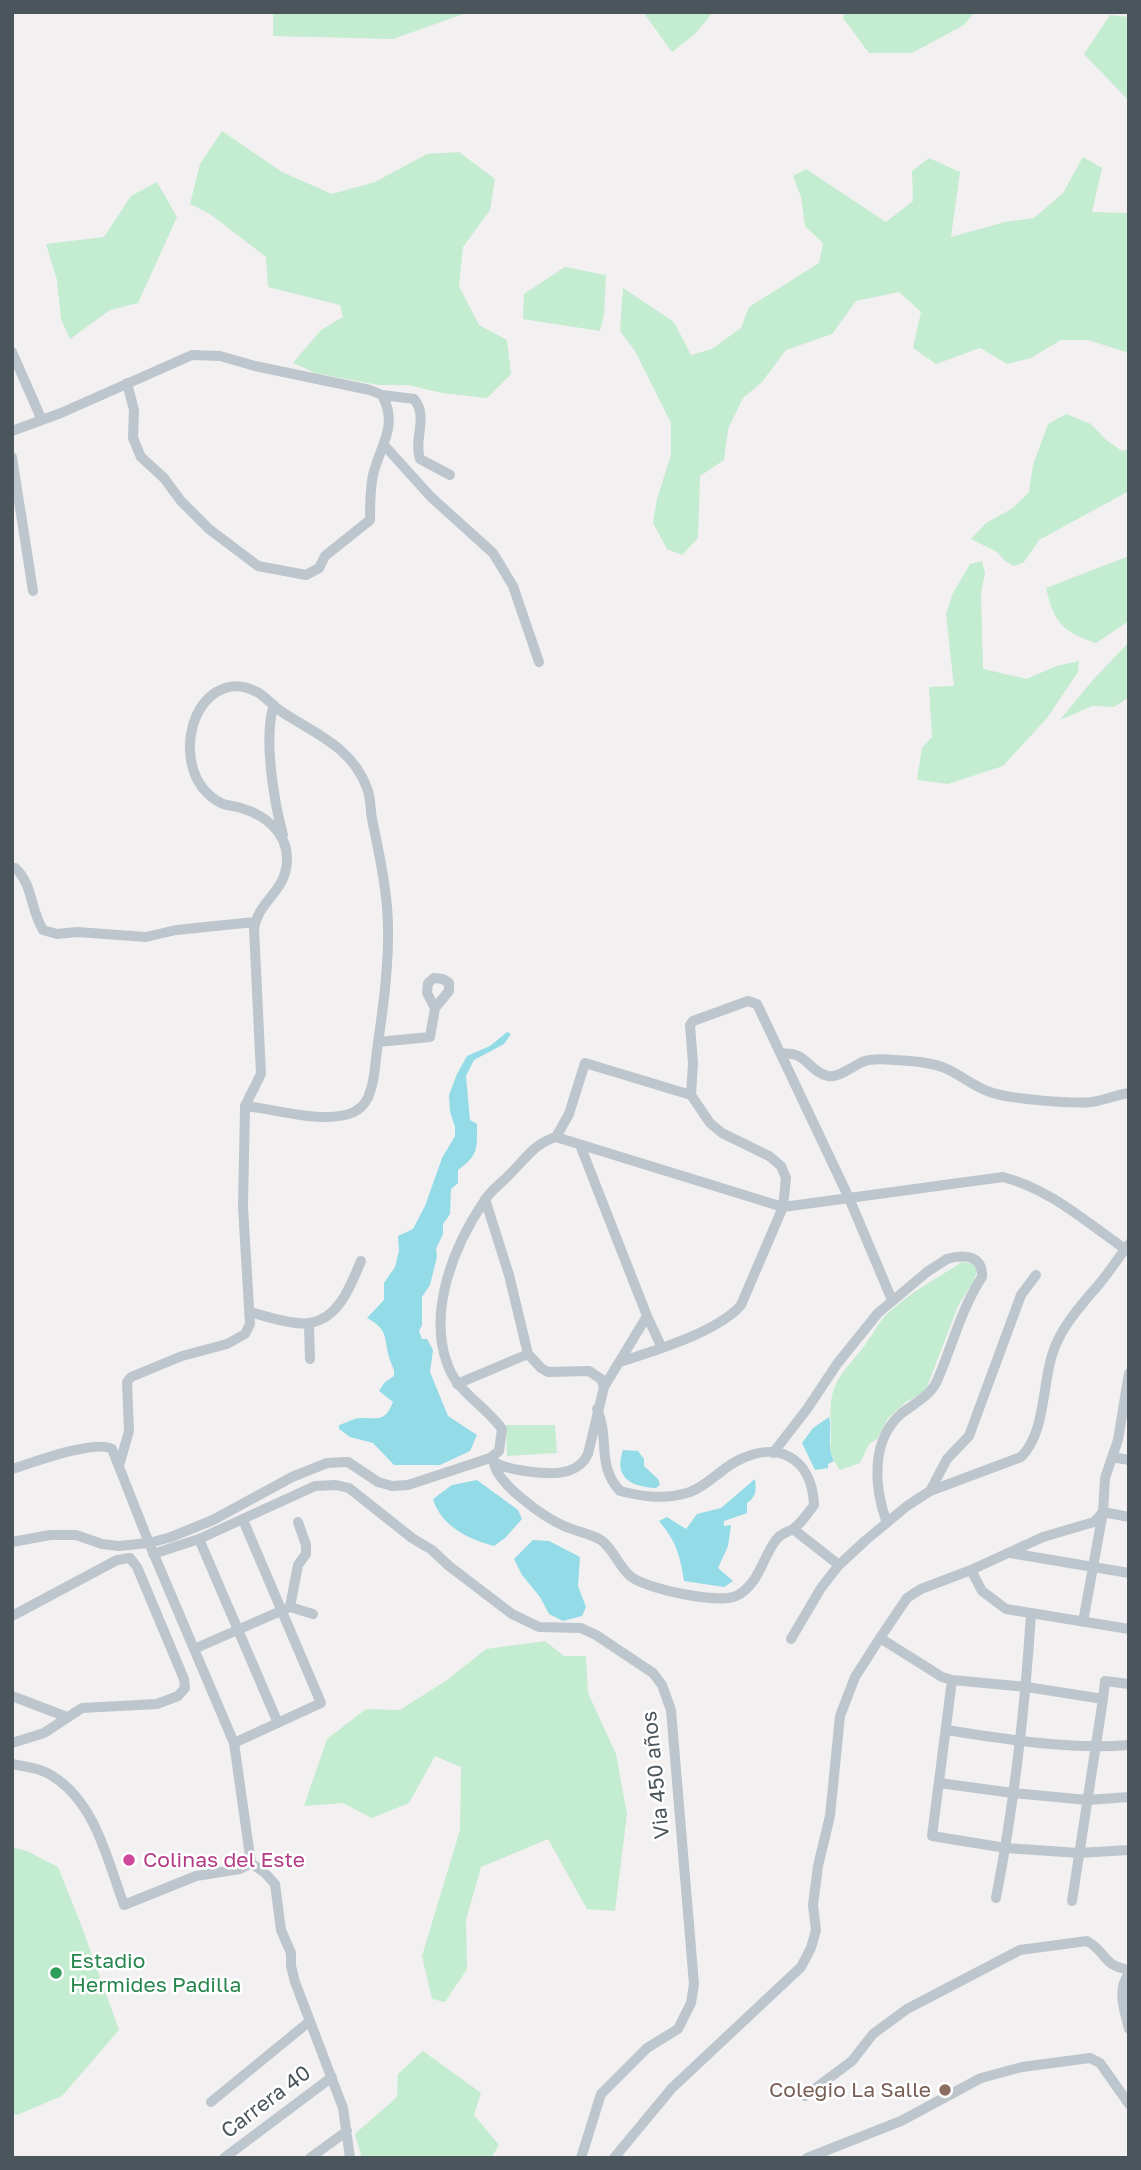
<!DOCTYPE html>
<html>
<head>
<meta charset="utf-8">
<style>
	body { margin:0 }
	#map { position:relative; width:1141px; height:2170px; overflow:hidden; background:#f3f0f1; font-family:"Golos Text",sans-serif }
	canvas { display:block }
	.frame { position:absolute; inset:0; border:14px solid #4a555c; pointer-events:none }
</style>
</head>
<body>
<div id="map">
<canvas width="1141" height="2170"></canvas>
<div class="frame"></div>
</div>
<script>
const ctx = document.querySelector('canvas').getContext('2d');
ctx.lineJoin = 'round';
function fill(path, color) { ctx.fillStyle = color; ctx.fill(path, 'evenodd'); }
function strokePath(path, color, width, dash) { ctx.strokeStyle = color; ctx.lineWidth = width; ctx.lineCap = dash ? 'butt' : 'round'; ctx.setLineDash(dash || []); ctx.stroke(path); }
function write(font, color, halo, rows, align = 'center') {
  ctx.font = font + ' "Golos Text",sans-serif'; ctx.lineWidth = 5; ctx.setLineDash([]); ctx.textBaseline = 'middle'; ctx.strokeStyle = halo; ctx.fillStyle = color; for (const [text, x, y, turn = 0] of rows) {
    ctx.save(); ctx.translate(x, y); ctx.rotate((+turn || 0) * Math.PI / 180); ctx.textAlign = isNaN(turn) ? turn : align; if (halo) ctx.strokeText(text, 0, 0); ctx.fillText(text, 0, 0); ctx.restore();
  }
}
fill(new Path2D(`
	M273 12H469L393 39 273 36Z
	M645 12H713L695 34 672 52 646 16Z
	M845 12H975L964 25 912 53H869L843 18Z
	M1110 15 1129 17V101L1084 54Z
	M222 131 282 172 332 194 375 182 427 154 459 152 495 179 490 210 463 247 459 286 479 325 507 340 511 374 487 398 442 393 409 385H378L315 373 293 363 321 330 343 317 340 305 268 287 266 257 210 214 190 204 200 164Z
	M1083 157 1102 168 1092 212 1129 213V353L1088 340H1061L1031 358 1007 364 980 348 936 364 913 348 921 312 899 292 856 301 832 334 786 350 762 382 743 398 728 429 724 460 700 476 698 538 682 555 667 549 653 523 657 499 671 455V423L635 351 620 331 623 288 674 322 691 355 712 349 741 328 749 307 819 263 823 243 805 226 801 197 793 176 806 169 886 222 913 201 912 171 929 158 960 172 951 237 1005 222 1034 218 1063 193Z
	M157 182 177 217 138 303 110 310 70 339 61 319 57 280 46 244 104 237 131 196Z
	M565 267 606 275 604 314 600 331 523 319 524 294Z
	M1066 414 1091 424 1105 439 1122 451 1129 449V491L1039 540 1024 562 1014 566 1005 561 997 552 971 539 986 523 1013 508 1029 492 1033 465 1048 424Z
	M1129 556V621L1096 643C1063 632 1054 623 1046 588Z
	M982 561 985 573 981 593 983 669 1027 679 1056 666 1079 661 1078 672 1047 718 1003 766 948 784 917 780 922 748 932 737 929 687 954 686 946 614 953 593 970 564Z
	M1129 642V697L1114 707 1092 706 1060 720 1092 681Z
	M962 1262 973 1264 977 1271 974 1280 958 1306 925 1392 906 1402 888 1418 877 1439 869 1444 860 1463 840 1470C824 1447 833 1448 831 1425 828 1385 839 1377 862 1349 871 1338 877 1324 887 1314 909 1293 937 1278 962 1262Z
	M506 1425H555L557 1453 507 1456Z
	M545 1641 564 1656H586L588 1693 616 1754 627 1814 615 1911 587 1909 548 1839 481 1867 466 1920 467 1969 445 2002 432 1999 422 1956 460 1830 461 1767 435 1756 409 1803 372 1818 343 1803 304 1806 327 1739 366 1709 400 1710 447 1680 486 1649Z
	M12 1847 27 1851 58 1867 80 1922 119 2030 62 2096 17 2115 12 2113Z
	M423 2051 481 2093 474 2115 499 2145 491 2158H362L355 2134 397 2097 398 2074Z`), '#c3ecd0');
fill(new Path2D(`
	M507 1032 511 1034 504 1044 474 1060 466 1076 470 1120 477 1124C477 1148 479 1155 458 1170V1183L451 1189 450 1214 443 1224V1234L436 1249 437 1257 430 1285 422 1297V1325L419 1331 422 1339H427L433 1350 430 1372 448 1416 477 1435 470 1451 440 1465H394L373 1443 350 1437 339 1429V1425C346 1423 354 1418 361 1418 379 1418 385 1422 393 1402L379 1391 384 1383 394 1376C395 1368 392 1367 390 1360 383 1339 390 1330 367 1318L384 1300V1283L395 1267 399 1251 398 1236 413 1229 425 1206 442 1158 455 1136V1127L450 1112 449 1095 457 1074 467 1056 490 1046Z
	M829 1417C833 1433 826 1446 834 1461L828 1464V1468L815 1470 802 1443 813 1428Z
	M623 1450 638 1451 644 1459V1466L658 1479 660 1485 656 1488C632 1487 613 1478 623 1450Z
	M755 1479C756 1490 757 1496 747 1503V1513L724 1521V1526L731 1525 728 1546 718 1568 733 1581 724 1587 684 1581C680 1555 676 1541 659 1521L667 1517 686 1529 697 1514 721 1508Z
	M477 1480 518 1510 522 1519 505 1538 494 1546C468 1539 441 1526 433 1499L452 1485Z
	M533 1540 549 1541 580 1557 578 1586 586 1607 582 1616 563 1621 549 1614 540 1597 522 1575 514 1559Z`), '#93dbe6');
strokePath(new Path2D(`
	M12 352 41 418
	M127 383 134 410 133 438 141 457 164 478 181 501 209 529 258 566 306 575 319 568 325 556 370 520C370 505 370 490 373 475 380 445 399 426 382 395
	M12 431 61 413 192 355 220 356 255 366 370 390 382 395 414 399C429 417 413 439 420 459L450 475
	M384 445 431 497 493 553 513 586 539 662
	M12 457 33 591
	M274 705C263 737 274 802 283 835
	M12 868H15C33 884 30 909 43 930L57 934 77 932 146 937 176 930 255 922
	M378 1042 430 1037 435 1008 449 991V983L443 979 434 978 428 983 427 993 435 1008
	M781 1054C807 1050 808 1072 828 1076 839 1078 853 1066 862 1062 872 1058 884 1059 894 1060 912 1061 931 1062 947 1069 962 1076 975 1087 990 1092 1009 1099 1071 1104 1092 1102 1104 1100 1116 1095 1129 1093
	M691 1095 693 1063 690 1025 693 1021 748 1001 757 1004 849 1198 892 1300
	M556 1137 783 1207 1003 1177C1050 1189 1086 1222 1125 1249
	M580 1145 647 1316 662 1348
	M485 1199 509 1275 528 1354 541 1368 548 1372 589 1371 601 1379 604 1387
	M250 1312C265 1316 295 1326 310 1323 340 1318 351 1284 361 1261
	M309 1324 310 1359
	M457 1384 528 1354
	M773 1453 807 1409 837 1364 878 1313 927 1272 947 1259C964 1254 983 1255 982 1277 961 1309 952 1347 937 1381 930 1396 915 1403 902 1413 870 1440 874 1488 887 1523
	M1112 1457 1129 1460
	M492 1460C504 1471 552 1476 568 1471 577 1468 584 1463 588 1454L604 1387 647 1316
	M494 1463C498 1485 544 1517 564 1526 575 1531 588 1533 599 1539 610 1544 619 1566 629 1575 643 1589 719 1604 736 1596 759 1585 762 1558 776 1540 781 1533 786 1533 793 1529 801 1524 808 1513 814 1505 812 1457 777 1439 735 1462 719 1471 708 1485 690 1492 666 1500 644 1497 620 1491 596 1465 610 1438 597 1409
	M119 1466 129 1431 127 1382 131 1377 182 1356 227 1344 245 1334 250 1324 243 1207 245 1106 261 1074 254 929C258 900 287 892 287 859 287 832 265 815 241 808 235 806 227 806 221 803 192 788 185 754 193 725 202 696 227 676 257 692 266 697 273 706 282 712 314 733 352 747 367 788 371 797 370 809 372 819 379 853 387 889 388 924 389 966 383 1009 377 1050 375 1064 375 1079 370 1092 368 1100 362 1108 354 1112 325 1125 276 1109 245 1106
	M12 1469C32 1463 95 1439 112 1449L149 1543 234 1743 251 1863
	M930 1491 947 1459 969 1436 1021 1295 1036 1275
	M793 1529 839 1565
	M199 1539 278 1723
	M12 1542 50 1535H76L102 1544 119 1546 149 1543 171 1537 213 1520 292 1477 327 1463 348 1462 378 1482 392 1486 408 1485 490 1458 499 1451 502 1429C485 1405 456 1392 447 1363 428 1310 454 1245 485 1200 491 1190 503 1182 511 1173 527 1157 534 1144 556 1137L569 1114 585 1063 691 1095 710 1123 722 1133 769 1156 781 1166 786 1178 783 1207 741 1305C718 1332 654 1351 620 1362
	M1010 1553 1129 1573
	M153 1554 199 1539 315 1486 336 1485 349 1488 412 1538 432 1550 449 1566 512 1614 539 1627 581 1628 596 1635 653 1673 662 1685 671 1710 694 1984 691 2003 678 2029 647 2048 601 2094 581 2158
	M971 1570 982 1591 1006 1609 1129 1629
	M290 1607 298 1565 306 1554V1545L298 1522
	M12 1616 117 1560 130 1558 137 1567 184 1679 185 1688 178 1696 157 1704 82 1708 44 1733 12 1743
	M1083 1622 1103 1512 1129 1517
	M880 1638 942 1677 952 1680 1027 1687 1103 1699 1105 1681 1129 1684
	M791 1639 821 1588 839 1565 866 1540 907 1506 930 1491 1021 1457C1049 1429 1040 1375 1058 1340 1068 1319 1085 1301 1100 1283 1110 1271 1119 1257 1129 1244
	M194 1649 290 1607 313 1614
	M952 1680 932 1836 1006 1848 1079 1853 1129 1850
	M12 1696 67 1717
	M946 1730C1007 1739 1067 1750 1129 1745
	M234 1743 321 1703 243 1520
	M12 1764C26 1767 42 1768 54 1777 96 1804 108 1862 124 1905L196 1876 240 1869 251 1863
	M939 1783 1013 1793 1087 1800 1129 1797
	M251 1863 265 1873 275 1884 281 1930 291 1953V1966L295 1982 343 2108 350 2158
	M996 1898C1014 1805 1025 1709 1031 1614
	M1072 1901 1103 1699
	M1129 1974C1116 1989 1125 2012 1129 2029
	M805 2096 852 2061 873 2034 907 2009 1020 1950 1087 1941C1108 1953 1101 1965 1129 1970
	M211 2102 310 2021
	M224 2158 332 2077
	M310 2158 347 2131
	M614 2158 672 2088 801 1967 811 1948 816 1930 813 1905 818 1866 830 1816 840 1716 855 1677 880 1638 907 1598 921 1589 971 1570 1043 1537 1094 1522 1103 1512 1105 1478 1118 1440 1129 1373
	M807 2158 901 2121 981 2078 1022 2067 1090 2058 1100 2063 1129 2104`), '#bdc6cc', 10);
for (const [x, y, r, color] of [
	[129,1860,7,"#d1479c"],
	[56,1973,7,"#2e9e5b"],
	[945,2090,7,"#8d6e63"]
]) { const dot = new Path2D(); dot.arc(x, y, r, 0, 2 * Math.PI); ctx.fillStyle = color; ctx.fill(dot); strokePath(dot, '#fff', 2.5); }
write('21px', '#4a555c', '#fff', [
	["Via 450 años",656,1775,-96],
	["Carrera 40",266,2102,-37]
]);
write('21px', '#b23c85', '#fff', [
	["Colinas del Este",143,1860]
], 'left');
write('21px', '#27864d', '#fff', [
	["Estadio",70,1961],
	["Hermides Padilla",70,1985]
], 'left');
write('21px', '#785e54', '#fff', [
	["Colegio La Salle",931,2090]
], 'right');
</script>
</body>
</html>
